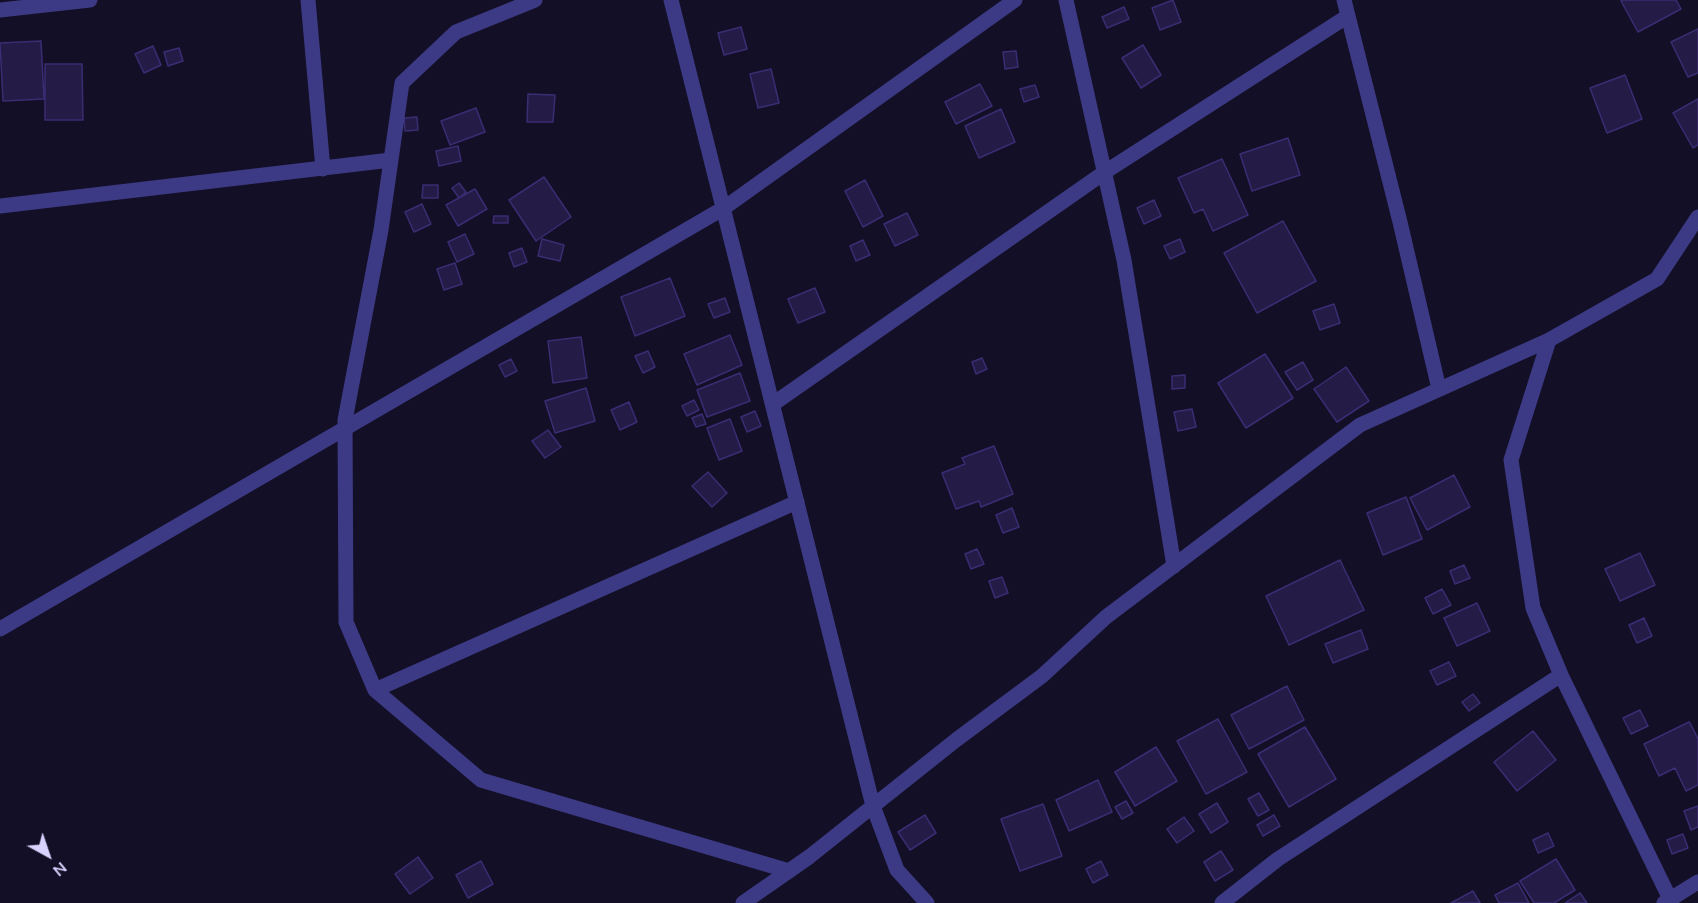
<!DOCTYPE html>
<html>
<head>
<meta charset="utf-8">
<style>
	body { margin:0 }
	#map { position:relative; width:1698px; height:903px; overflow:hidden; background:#130f26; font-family:"Nunito Sans",sans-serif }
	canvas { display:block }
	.north { position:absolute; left:18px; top:825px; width:60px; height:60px; -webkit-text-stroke:4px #130f26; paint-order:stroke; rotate:140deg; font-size:16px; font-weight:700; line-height:24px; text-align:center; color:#d9d4ff }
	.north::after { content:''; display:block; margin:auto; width:21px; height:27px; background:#d9d4ff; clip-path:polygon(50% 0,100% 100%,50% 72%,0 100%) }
</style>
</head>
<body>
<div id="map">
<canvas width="1698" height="903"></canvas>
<div class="north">N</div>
</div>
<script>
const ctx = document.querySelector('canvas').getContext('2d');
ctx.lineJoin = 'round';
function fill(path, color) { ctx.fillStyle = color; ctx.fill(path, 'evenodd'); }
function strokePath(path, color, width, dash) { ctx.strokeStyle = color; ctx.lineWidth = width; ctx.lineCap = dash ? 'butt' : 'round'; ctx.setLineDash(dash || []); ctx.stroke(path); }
const building = new Path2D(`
	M1173 0 1181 22 1160 30 1152 8Z
	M1623 0H1676L1681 9 1638 32 1621 1Z
	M1124 7 1129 19 1107 28 1102 17Z
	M741 27 747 49 724 55 718 33Z
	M1698 29V73L1688 77 1671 42Z
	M41 41 44 99 3 101 0 43Z
	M1143 45 1161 75 1141 88 1122 58Z
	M153 46 161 65 144 73 135 54Z
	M179 48 183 61 168 66 164 52Z
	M1016 51 1018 67 1005 69 1003 52Z
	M45 64H82L83 120H45Z
	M771 69 779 103 758 108 750 74Z
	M1625 75 1642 119 1607 133 1590 88Z
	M980 84 992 106 956 124 945 102Z
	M1035 85 1039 97 1024 102 1020 89Z
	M528 94 555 95 553 122H527Z
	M1698 99V145L1693 148 1673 113Z
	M476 108 485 132 450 145 441 121Z
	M1001 109 1015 142 979 158 965 126Z
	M417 117 418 130 405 131 404 118Z
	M1288 138 1300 175 1252 191 1240 154Z
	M458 146 461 161 439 166 436 151Z
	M1222 159 1248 215 1213 231 1203 209 1194 213 1178 178Z
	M544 177 571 217 536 241 509 200Z
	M865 180 883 216 863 227 845 191Z
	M459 183 466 192 459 198 452 188Z
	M423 185H438V198H422Z
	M475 189 487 209 458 226 446 205Z
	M1154 200 1161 216 1144 224 1137 208Z
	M422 204 431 224 414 232 405 212Z
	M907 213 918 235 895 246 884 224Z
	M494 216H508V223H493Z
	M1283 221 1316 281 1257 313 1224 253Z
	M465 234 474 254 457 262 448 242Z
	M542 239 564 245 560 261 538 256Z
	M1180 239 1185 252 1170 259 1164 246Z
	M863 240 870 255 856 261 850 246Z
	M522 248 527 262 514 267 509 253Z
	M455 263 462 284 444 290 437 269Z
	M670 278 685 316 635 336 621 297Z
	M815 288 825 312 798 323 788 299Z
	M725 298 730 312 714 318 708 304Z
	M1334 304 1340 323 1320 330 1313 311Z
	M730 335 742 365 697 385 684 354Z
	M581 337 587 378 553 383 548 341Z
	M648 351 655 367 643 373 635 356Z
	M1265 354 1293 398 1246 428 1218 383Z
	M982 358 987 369 976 374 972 362Z
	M511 359 517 371 505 377 499 365Z
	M1303 362 1313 380 1297 390 1285 372Z
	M1346 367 1369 401 1337 422 1314 389Z
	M740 373 750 401 707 417 697 390Z
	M1185 375V388L1172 389V376Z
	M586 388 595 421 555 433 545 401Z
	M694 400 699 410 687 416 682 406Z
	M629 402 637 422 620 430 611 410Z
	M1192 409 1196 427 1178 431 1174 412Z
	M755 411 761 426 747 432 741 417Z
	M702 414 706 424 696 427 692 418Z
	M730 419 742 451 719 460 707 428Z
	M548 430 561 447 545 458 532 441Z
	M994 446 1013 494 981 507 979 501 956 509 942 473 965 464 962 458Z
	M708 472 727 493 712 507 692 486Z
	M1454 475 1470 507 1427 530 1410 498Z
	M1406 497 1422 539 1383 555 1367 513Z
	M1012 508 1019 527 1003 533 996 515Z
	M977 549 984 564 971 569 965 554Z
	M1640 553 1655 585 1620 601 1605 569Z
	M1340 560 1364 610 1289 645 1266 596Z
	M1464 565 1470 578 1455 584 1450 571Z
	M1002 577 1008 593 995 598 989 581Z
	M1442 589 1451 605 1433 614 1425 598Z
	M1477 603 1490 631 1457 646 1444 618Z
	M1644 618 1652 636 1637 643 1629 625Z
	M1361 630 1368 649 1333 663 1325 644Z
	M1449 662 1456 676 1437 685 1430 671Z
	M1287 686 1304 720 1249 749 1231 715Z
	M1473 694 1480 703 1469 711 1462 702Z
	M1640 710 1648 726 1631 734 1623 718Z
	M1218 719 1247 772 1206 794 1177 741Z
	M1689 722 1690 723 1698 739V785L1686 791 1675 768 1659 776 1644 744Z
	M1305 727 1336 779 1289 807 1258 754Z
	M1533 731 1556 760 1517 791 1494 762Z
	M1156 747 1177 781 1135 806 1115 772Z
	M1098 780 1112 812 1069 831 1056 800Z
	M1259 793 1269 810 1258 816 1248 799Z
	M1126 801 1133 813 1122 819 1115 807Z
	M1217 803 1228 822 1211 833 1199 814Z
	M1043 804 1062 856 1020 871 1001 819Z
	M1698 806V827L1691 830 1684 811Z
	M925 815 936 833 910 850 898 832Z
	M1274 815 1280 826 1263 836 1257 825Z
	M1184 817 1194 831 1177 843 1167 829Z
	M1548 833 1554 846 1538 853 1533 840Z
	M1683 834 1688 848 1672 854 1667 840Z
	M1221 851 1233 870 1215 881 1204 862Z
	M418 857 433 878 410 894 395 874Z
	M1556 859 1575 890 1554 903H1534L1520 881Z
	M481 861 493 884 468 898 456 875Z
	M1101 861 1108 875 1093 883 1086 869Z
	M1518 883 1529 903H1499L1495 895Z
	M1473 891 1480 903H1451Z
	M1580 893 1587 903H1565Z`);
fill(building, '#241b47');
strokePath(building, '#3b2d73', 1.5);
strokePath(new Path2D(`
	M308 0 323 169
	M535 0 456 32 402 83 381 230 345 420 346 622 375 690 481 780 789 871
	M0 10 90 0
	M0 206 391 160
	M375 690 797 502`), '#3d3a85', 15);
strokePath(new Path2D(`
	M671 0 873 806 897 870 927 903
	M1066 0 1124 260 1174 566
	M1344 0 1400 222 1439 389
	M1549 340 1511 460 1533 608 1561 675 1672 903
	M773 404 1105 172 1348 16
	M0 629 724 208 1015 0
	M743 903 809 857 956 740 1042 676 1106 617 1360 425 1549 340 1657 279 1698 217
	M1222 903 1278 859 1561 675
	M1664 903 1698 882`), '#3d3a85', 15);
</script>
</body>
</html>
